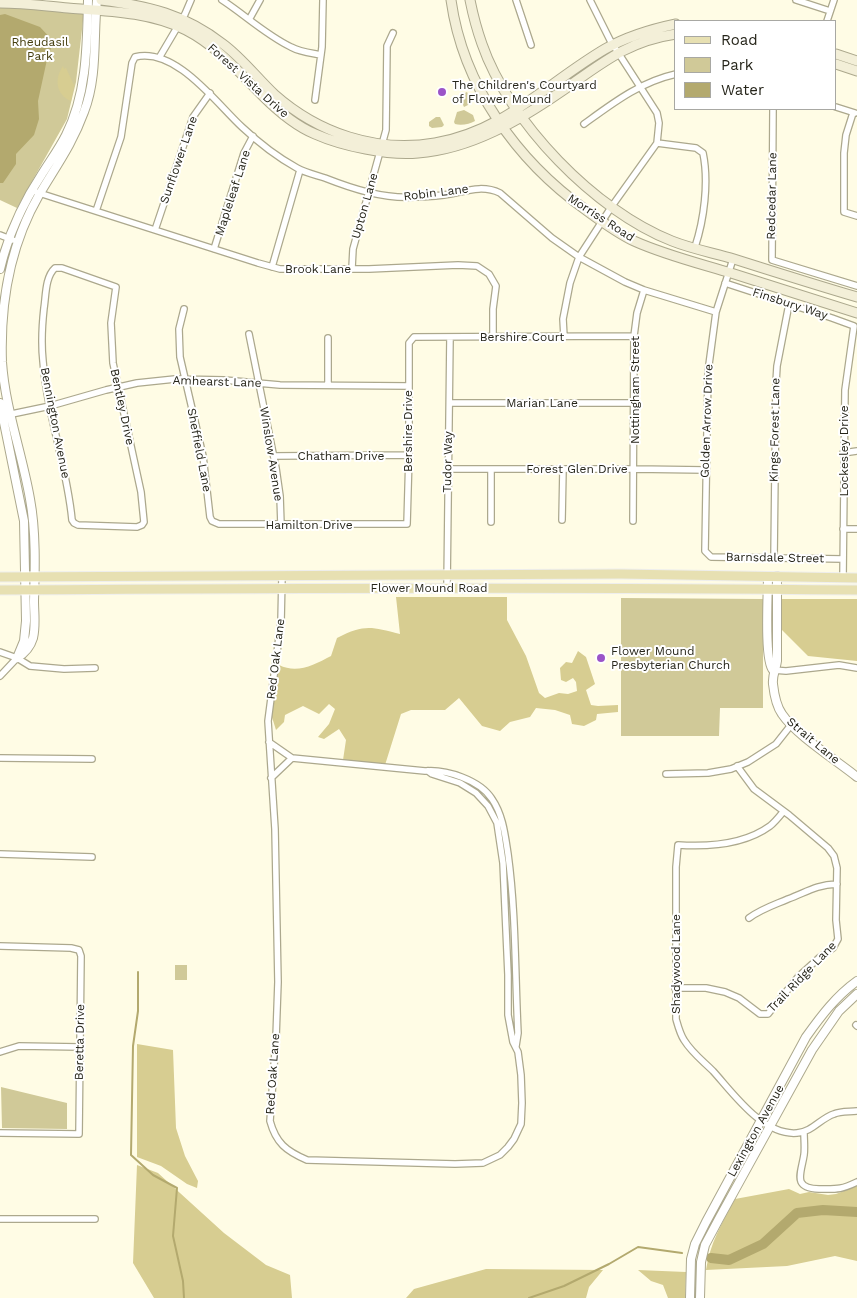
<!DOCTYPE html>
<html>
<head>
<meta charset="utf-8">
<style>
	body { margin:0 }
	#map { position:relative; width:857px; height:1298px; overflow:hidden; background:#fffce5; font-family:"Work Sans",sans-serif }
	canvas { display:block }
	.legend { position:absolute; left:674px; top:20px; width:162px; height:90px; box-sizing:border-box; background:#fff; border:1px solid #a8a8a3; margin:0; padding:6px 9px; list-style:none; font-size:15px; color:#26251a }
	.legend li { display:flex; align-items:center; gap:10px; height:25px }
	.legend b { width:25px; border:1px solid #a8a8a3 }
</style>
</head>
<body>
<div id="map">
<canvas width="857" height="1298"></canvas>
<ul class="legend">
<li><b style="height:6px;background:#e7e0b2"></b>Road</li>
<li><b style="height:14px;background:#d0c998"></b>Park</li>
<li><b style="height:14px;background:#b3a96e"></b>Water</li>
</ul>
</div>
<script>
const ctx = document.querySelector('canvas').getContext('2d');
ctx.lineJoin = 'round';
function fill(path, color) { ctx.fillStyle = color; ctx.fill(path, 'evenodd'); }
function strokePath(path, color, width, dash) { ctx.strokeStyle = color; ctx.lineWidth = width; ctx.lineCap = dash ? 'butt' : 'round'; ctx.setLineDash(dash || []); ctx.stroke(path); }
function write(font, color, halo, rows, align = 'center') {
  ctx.font = font + ' "Work Sans",sans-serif'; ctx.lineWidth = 4; ctx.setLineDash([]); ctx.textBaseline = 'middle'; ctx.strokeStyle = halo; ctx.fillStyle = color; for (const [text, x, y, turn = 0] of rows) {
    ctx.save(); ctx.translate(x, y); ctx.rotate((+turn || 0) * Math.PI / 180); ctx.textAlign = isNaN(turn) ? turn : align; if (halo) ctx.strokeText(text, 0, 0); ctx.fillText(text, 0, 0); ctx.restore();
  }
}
fill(new Path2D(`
	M0 6 84 12 76 82 67 119 17 208 0 200Z
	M467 92 472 103 464 107 459 96Z
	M464 110 473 115 475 121C470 124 461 126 455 124L454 122 457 112Z
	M436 117H440L444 125 442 127 432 128 429 126V122Z
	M621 598 763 599V708H720L719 736H621Z
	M175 965H187V980H175Z
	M1 1087 67 1103V1129L2 1128Z`), '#d0c998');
fill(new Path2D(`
	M63 66 64 69 66 68 74 85 71 101C56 95 54 79 63 66Z
	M396 597H507V620L526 656 539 693 545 698 559 693 568 694 577 691 576 682 573 678 566 682 561 680 560 668 566 662 572 663 578 651 586 657 595 684 586 690 591 705 598 706 618 705V712L597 714 596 720 584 726 572 724 570 715 555 710 536 708 530 717 510 722 500 731 482 726 459 698 445 710H411L401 714 385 765 343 760 346 740 339 729 324 739 318 737 329 724 335 709 329 704 319 714 303 706 285 715 284 722 276 730 271 714 279 665C297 674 314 665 331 656L337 638C365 624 371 627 400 634Z
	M781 599H857V661L808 656 781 629Z
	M137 1044 173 1050 176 1128 185 1156 198 1181 197 1188 187 1184 161 1166 137 1157Z
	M137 1165 158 1173 224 1233 266 1265 290 1275 292 1298H154L133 1263Z
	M857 1186V1261L835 1256 787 1266 706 1270C710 1243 722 1223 735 1199L789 1189 800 1194 809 1192 828 1195 836 1194Z
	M486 1269 603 1270 589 1287 586 1298H406L414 1289Z
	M638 1270 686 1272 685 1298H668L663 1285 651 1281Z`), '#d7cd91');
fill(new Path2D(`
	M5 14 40 27 54 42 48 55 38 101 39 119 34 135 16 154V164L3 183H0V15Z`), '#b3a96e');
strokePath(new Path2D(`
	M138 972V1011L133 1046 131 1155 153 1175 177 1188 173 1236 183 1281 184 1298
	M529 1298 564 1286 609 1264 638 1247 682 1253`), '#b3a96e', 2);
strokePath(new Path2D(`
	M711 1258 729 1260 763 1244 797 1213 823 1210 857 1212`), '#b3a96e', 10);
const minor = new Path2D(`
	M222 0C245 15 266 35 291 47 300 52 311 53 321 55
	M516 0 531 45
	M796 0 830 11
	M250 18 260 0
	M827 21 834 0
	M159 58 185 14 191 0
	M315 100 322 47 323 0
	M836 107 855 113
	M773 109 772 260 857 286
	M853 113 846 135 844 153V212L857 216
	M584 124C613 103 640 82 676 74
	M657 143 696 148 703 153C709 182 704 220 695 247
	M36 192 258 263 280 269H369L458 265 477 266 489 274 496 286 493 309V337
	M96 211 121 137 132 63 135 57C176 47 216 103 242 127 259 143 277 157 297 168 306 173 316 175 325 178 353 189 384 199 414 197 424 197 435 196 444 195 464 192 481 184 500 193L552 238 579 257 625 282 644 290 716 312
	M155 230 193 117 210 93
	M0 235 13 240
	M214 249 244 153 253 136
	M733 259 716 312 708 372 705 551 711 557 843 559
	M272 267 300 170
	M55 268H62L116 287 111 323 113 363 141 492 144 522 142 525 137 527 78 525 74 523 72 520C67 466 47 415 43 361 41 343 42 326 44 308 46 296 45 277 55 268Z
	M352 268 353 249 386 130 387 46 393 33
	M725 283 832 318 854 326 845 390 843 577
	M184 309 179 329 180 357 203 456 210 517 212 521 219 524H407L409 455V343L414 337 634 336
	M249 334 276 468 280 496 281 525
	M564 337 563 319 570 283 579 257 612 206 657 143 659 123 657 113 610 40 590 0
	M328 338V385
	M450 403H634
	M7 415 50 406 106 390 137 383 175 379 224 380 280 385 409 386
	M843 453 857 451
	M274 456 409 455
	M448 469H634L705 470
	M562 520 563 469
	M633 521 634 336 637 313 644 290
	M491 522V469
	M843 529H857
	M774 558 776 383 777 366 789 304
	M282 576 281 622 268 721 275 829 278 982 276 1038 270 1121C276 1143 286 1151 307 1160L455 1164 483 1163 500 1155 508 1147 514 1139 521 1124 522 1103 521 1075 518 1052 513 1042 508 1015V975L503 863 497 823 488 806 476 793 460 783 432 774 428 771
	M447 587 450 337
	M0 652 17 658 30 666 64 669 95 668
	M773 670 786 671 839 665 857 668
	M0 676 17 658
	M269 742 292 758 425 771C446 769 480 780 492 799 503 815 505 835 508 854 516 913 515 973 518 1033L516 1046
	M0 758 92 759
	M666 774 708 773 731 769 748 762 776 744 791 725
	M271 778 292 758
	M783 812C779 817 775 822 770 826 744 845 709 847 678 845L676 867V1019C678 1026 680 1034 684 1040 692 1053 703 1061 713 1071 733 1093 763 1136 797 1133 812 1132 821 1118 834 1114 841 1111 850 1112 857 1111
	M0 854 92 857
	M749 918C761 909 774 905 788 899 807 892 815 885 837 884
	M0 946 71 948 79 950 81 956 79 1134 0 1133
	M675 988H706L725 992 739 998 760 1014H768L798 977 820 957 833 948 838 939 836 920 837 868 834 856 828 848 789 815 754 789 737 766
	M856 1025 857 1026
	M0 1052 19 1046 80 1047
	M804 1132C804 1140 805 1148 804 1155 801 1174 792 1188 819 1189 837 1189 840 1190 857 1182
	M0 1219H95`);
const tertiary = new Path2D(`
	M0 269C8 235 23 203 42 174 50 161 59 149 66 135 87 94 87 45 88 0
	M0 403 24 521 26 621 24 641 17 658
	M768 576C768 593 764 661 773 670
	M777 576V661C776 669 772 675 773 684 774 693 777 707 782 714 796 735 836 760 857 777
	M17 658C25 653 30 648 33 638 36 626 34 613 34 601 35 568 36 531 30 499 22 453 5 408 2 362 0 303 9 247 39 195 56 166 72 145 84 112 98 76 93 37 97 0
	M690 1298 691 1259 695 1244 706 1222 806 1037C821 1016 836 996 857 981
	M700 1298 701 1262 705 1245 720 1217 812 1050 839 1011 857 994`);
const secondary = new Path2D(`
	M101 0C149 6 184 14 223 44 242 58 257 78 274 94 318 133 376 153 435 143 505 131 547 83 605 49 626 37 652 29 676 24
	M451 0C463 86 517 161 586 210 601 221 617 233 634 241 665 255 698 263 731 273 773 286 815 300 857 313
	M470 0C473 15 477 30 482 44 509 122 595 211 672 241 692 249 714 253 734 259 775 272 816 285 857 297
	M0 3C23 3 45 6 68 8 108 11 150 12 186 30 217 46 239 72 263 96 278 111 296 126 315 134 342 146 389 156 418 153 471 149 520 120 562 91 601 64 627 41 676 34
	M836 54 857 61
	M836 64 857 71`);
const primary = new Path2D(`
	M0 577 621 574 857 578
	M0 590C286 588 571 587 857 590`);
strokePath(minor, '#aca88d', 8);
strokePath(tertiary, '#aca88d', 10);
strokePath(secondary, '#aca88d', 11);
strokePath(primary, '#eeeeed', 11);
strokePath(minor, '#fff', 5.5);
strokePath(tertiary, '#fff', 8);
strokePath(secondary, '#f3efd8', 9);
strokePath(primary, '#e7e0b2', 9);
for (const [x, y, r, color] of [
	[442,92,5,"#9b54c8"],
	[601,658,5,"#9b54c8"]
]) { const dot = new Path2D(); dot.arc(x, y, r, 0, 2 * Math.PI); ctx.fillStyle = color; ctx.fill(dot); strokePath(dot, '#fff', 2); }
write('12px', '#443d0d', '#fff', [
	["Rheudasil",40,42],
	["Park",40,56]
]);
write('12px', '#26251a', '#fff', [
	["Forest Vista Drive",248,81,42],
	["Sunflower Lane",179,160,-71],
	["Mapleleaf Lane",233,193,-72],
	["Robin Lane",436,193,-7],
	["Redcedar Lane",772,196,-89],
	["Upton Lane",365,206,-74],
	["Morriss Road",601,218,33],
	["Brook Lane",318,269],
	["Finsbury Way",790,304,18],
	["Bershire Court",522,337],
	["Amhearst Lane",217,382,2],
	["Nottingham Street",635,390,-90],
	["Marian Lane",542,403],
	["Bentley Drive",122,407,78],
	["Golden Arrow Drive",707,421,-88],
	["Bennington Avenue",55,423,79],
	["Kings Forest Lane",775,430,-89],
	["Bershire Drive",408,431,-90],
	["Sheffield Lane",199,450,79],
	["Lockesley Drive",844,451,-90],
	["Winslow Avenue",271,454,81],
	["Chatham Drive",341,456],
	["Tudor Way",448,462,-89],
	["Forest Glen Drive",577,469],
	["Hamilton Drive",309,525],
	["Barnsdale Street",775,558,1],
	["Flower Mound Road",429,588],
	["Red Oak Lane",276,659,-83],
	["Strait Lane",813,741,40],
	["Shadywood Lane",676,964,-90],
	["Trail Ridge Lane",802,977,-46],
	["Beretta Drive",80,1042,-89],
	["Red Oak Lane",273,1074,-86],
	["Lexington Avenue",756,1131,-61]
]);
write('12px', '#26251a', '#fff', [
	["The Children's Courtyard",452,85],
	["of Flower Mound",452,99],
	["Flower Mound",611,651],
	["Presbyterian Church",611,665]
], 'left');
</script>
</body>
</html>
